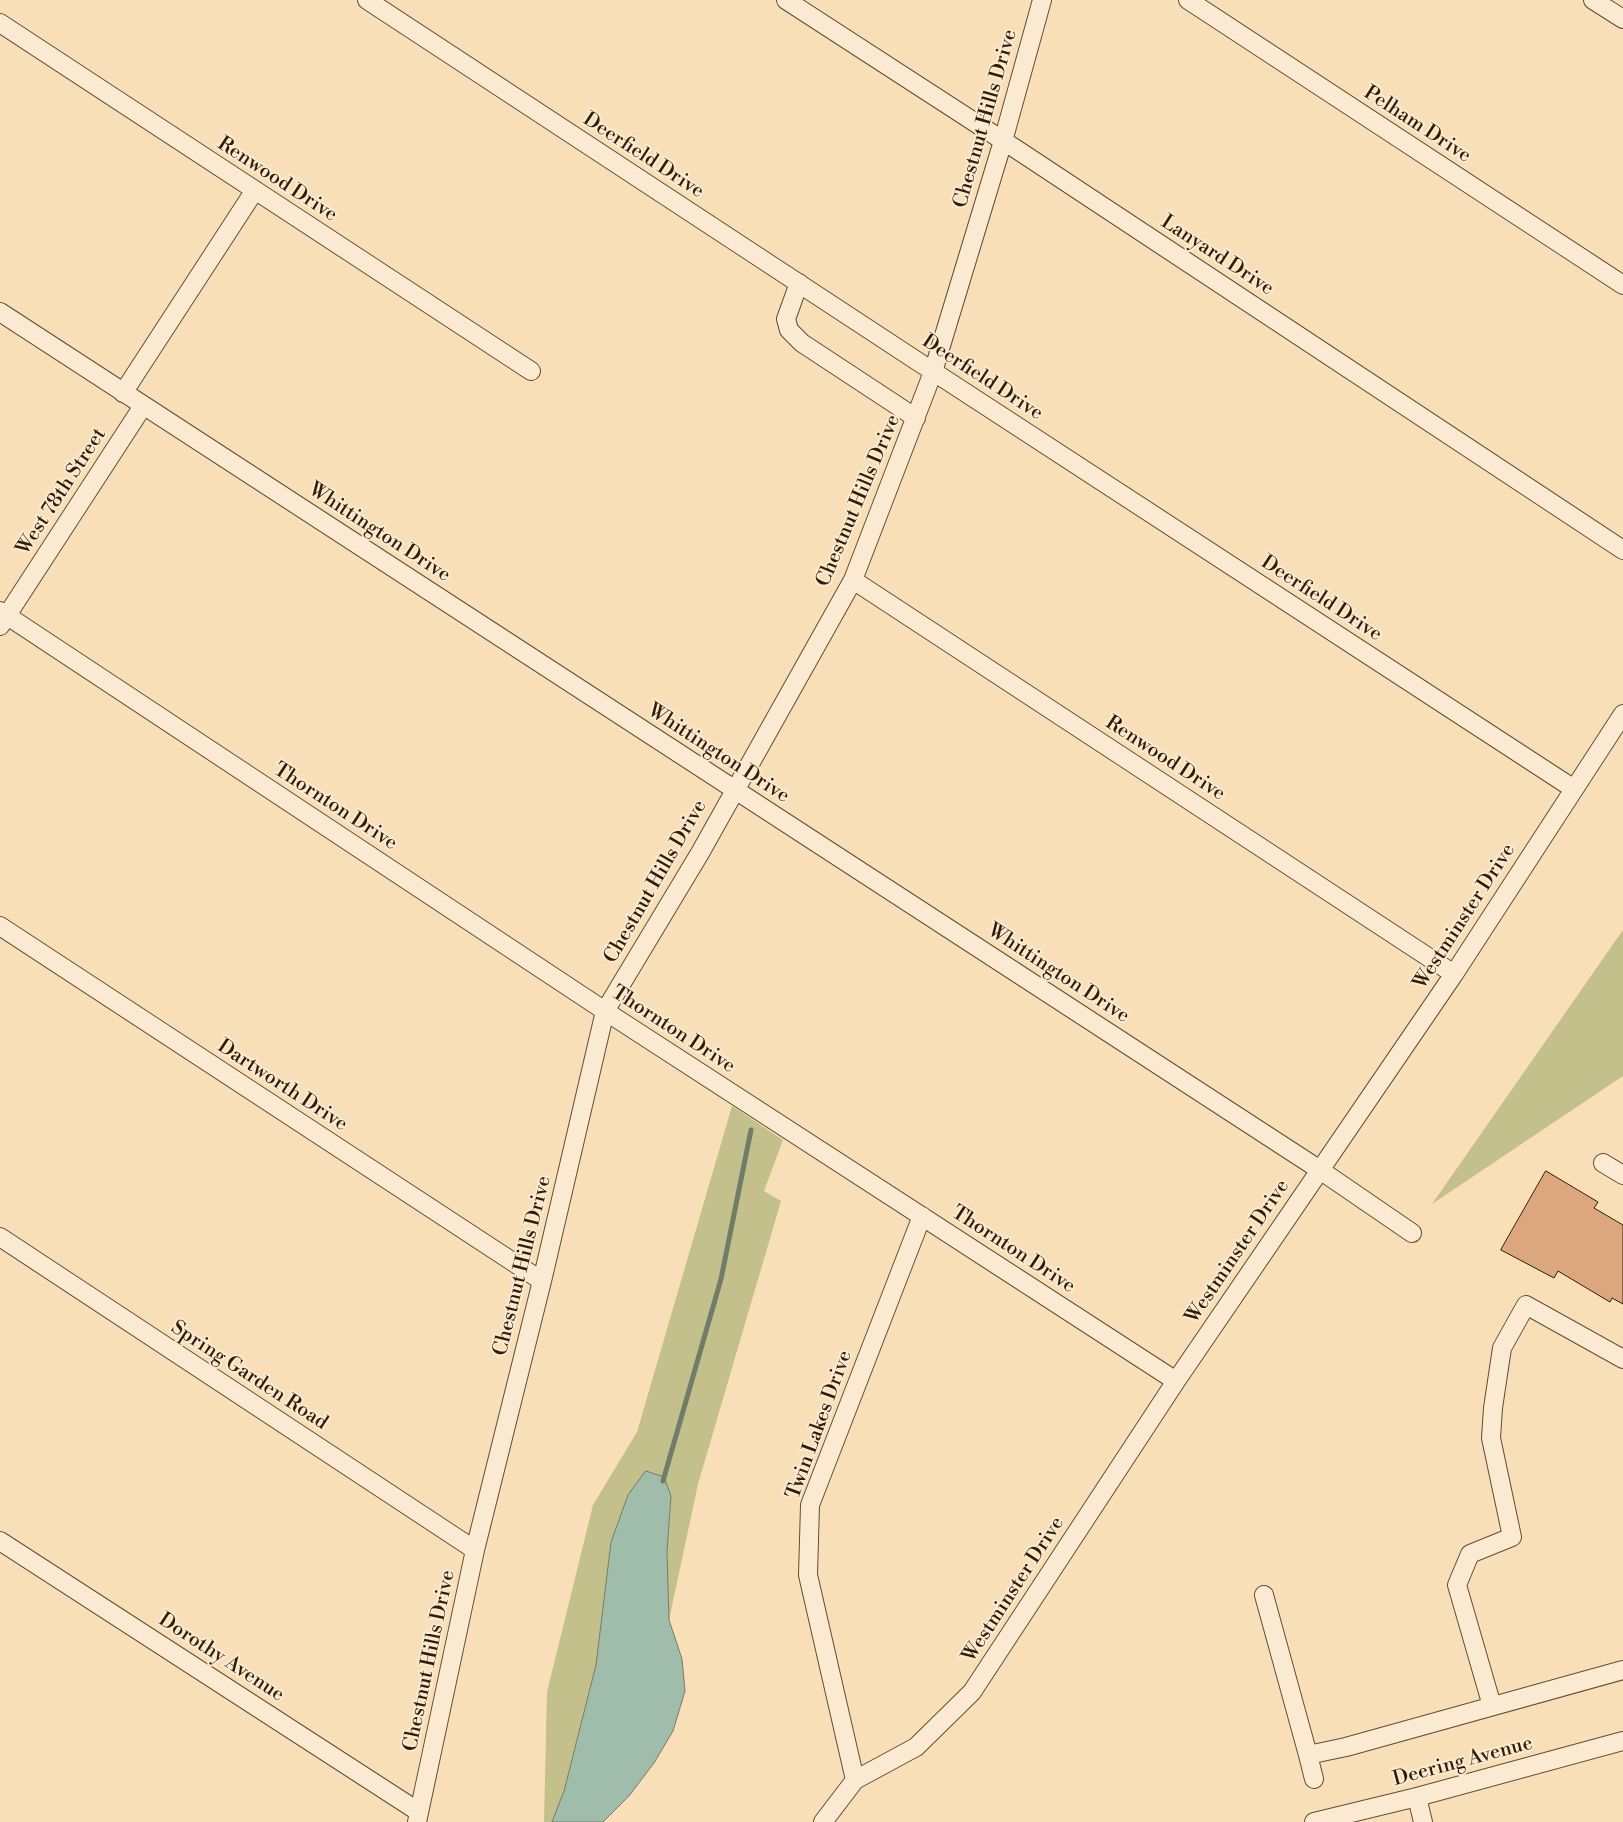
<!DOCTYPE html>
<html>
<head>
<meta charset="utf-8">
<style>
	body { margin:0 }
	canvas { display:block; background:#f8dfb8 }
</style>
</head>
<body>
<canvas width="1623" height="1822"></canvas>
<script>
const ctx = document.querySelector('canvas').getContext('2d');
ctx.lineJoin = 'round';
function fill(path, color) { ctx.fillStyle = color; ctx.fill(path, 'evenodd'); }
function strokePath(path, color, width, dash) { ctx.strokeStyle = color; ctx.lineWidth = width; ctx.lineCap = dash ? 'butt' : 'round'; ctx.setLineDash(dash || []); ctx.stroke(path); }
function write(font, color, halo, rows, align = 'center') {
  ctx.font = font + ' "Libre Bodoni",serif'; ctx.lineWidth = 4; ctx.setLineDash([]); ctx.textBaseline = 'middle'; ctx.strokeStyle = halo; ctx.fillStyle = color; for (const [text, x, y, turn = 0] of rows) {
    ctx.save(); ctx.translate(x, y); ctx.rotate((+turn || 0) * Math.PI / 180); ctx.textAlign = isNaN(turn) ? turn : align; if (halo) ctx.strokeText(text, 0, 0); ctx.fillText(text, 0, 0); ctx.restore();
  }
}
fill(new Path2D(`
	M1623 930V1076L1432 1204Z
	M732 1106 783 1140 764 1191 781 1201 698 1484 669 1620 667 1552 671 1496 611 1542 596 1665 564 1791 552 1822H544L547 1692 593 1505 637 1432Z`), '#c3c08b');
const water = new Path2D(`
	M646 1471 664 1477 671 1496 667 1552 669 1620 682 1659 685 1691 673 1731 654 1763 629 1796 603 1822H552L564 1791 596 1665 611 1542 628 1495Z`);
fill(water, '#9fbdaa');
strokePath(water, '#727d68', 1);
strokePath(new Path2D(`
	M663 1481 721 1279 751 1130`), '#727d68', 5);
const building = new Path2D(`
	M1546 1171 1598 1202 1594 1208 1623 1225V1304L1612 1298 1610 1302 1558 1271 1554 1278 1501 1250Z`);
fill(building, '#dda77e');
strokePath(building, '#2f1d05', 1);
const minor = new Path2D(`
	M367 0 917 361 1574 789
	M786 0 1019 151 1623 550
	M1188 0 1623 285
	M1593 0 1623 19
	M0 23 531 371
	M799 283 786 319 789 330 802 343 916 418
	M0 312 1320 1170 1412 1233
	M123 393 255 190
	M853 580 1454 974
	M0 611 605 1011 1176 1381
	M0 626 143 406
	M0 926 542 1281
	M1603 1163 1623 1175
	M0 1237 475 1550
	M0 1541 419 1812
	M1264 1595 1308 1755
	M1492 1706 1457 1585 1470 1554 1512 1537 1491 1438 1493 1408 1502 1348 1526 1305 1623 1359
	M1314 1779 1308 1755 1346 1747 1623 1670
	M855 1780 916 1747 972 1692 1176 1381 1454 974 1623 714
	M1417 1797 1423 1822
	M417 1822 475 1550 542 1281 605 1011 700 853 853 580 933 372 1003 141 1042 0
	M823 1822 855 1780 808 1575 810 1505 922 1216
	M1314 1822 1417 1797 1623 1741`);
strokePath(minor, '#614e32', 20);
strokePath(minor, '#faead1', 18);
write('20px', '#2f1d05', '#faead1', [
	["Chestnut Hills Drive",986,119,-74],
	["Pelham Drive",1417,125,33],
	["Deerfield Drive",643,156,33],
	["Renwood Drive",277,180,33],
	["Lanyard Drive",1217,256,33],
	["Deerfield Drive",982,378,33],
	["West 78th Street",62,492,-57],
	["Chestnut Hills Drive",859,501,-67],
	["Whittington Drive",379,533,33],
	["Deerfield Drive",1321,599,33],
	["Whittington Drive",718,754,33],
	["Renwood Drive",1165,759,33],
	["Thornton Drive",335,807,33],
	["Chestnut Hills Drive",656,882,-60],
	["Westminster Drive",1465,917,-57],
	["Whittington Drive",1058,974,33],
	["Thornton Drive",673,1030,33],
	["Dartworth Drive",282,1086,33],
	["Thornton Drive",1013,1250,33],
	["Westminster Drive",1238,1252,-56],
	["Chestnut Hills Drive",523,1266,-76],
	["Spring Garden Road",249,1376,33],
	["Twin Lakes Drive",820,1425,-70],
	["Westminster Drive",1014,1590,-57],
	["Dorothy Avenue",221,1658,33],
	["Chestnut Hills Drive",430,1661,-78],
	["Deering Avenue",1463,1762,-15]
]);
</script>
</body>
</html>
